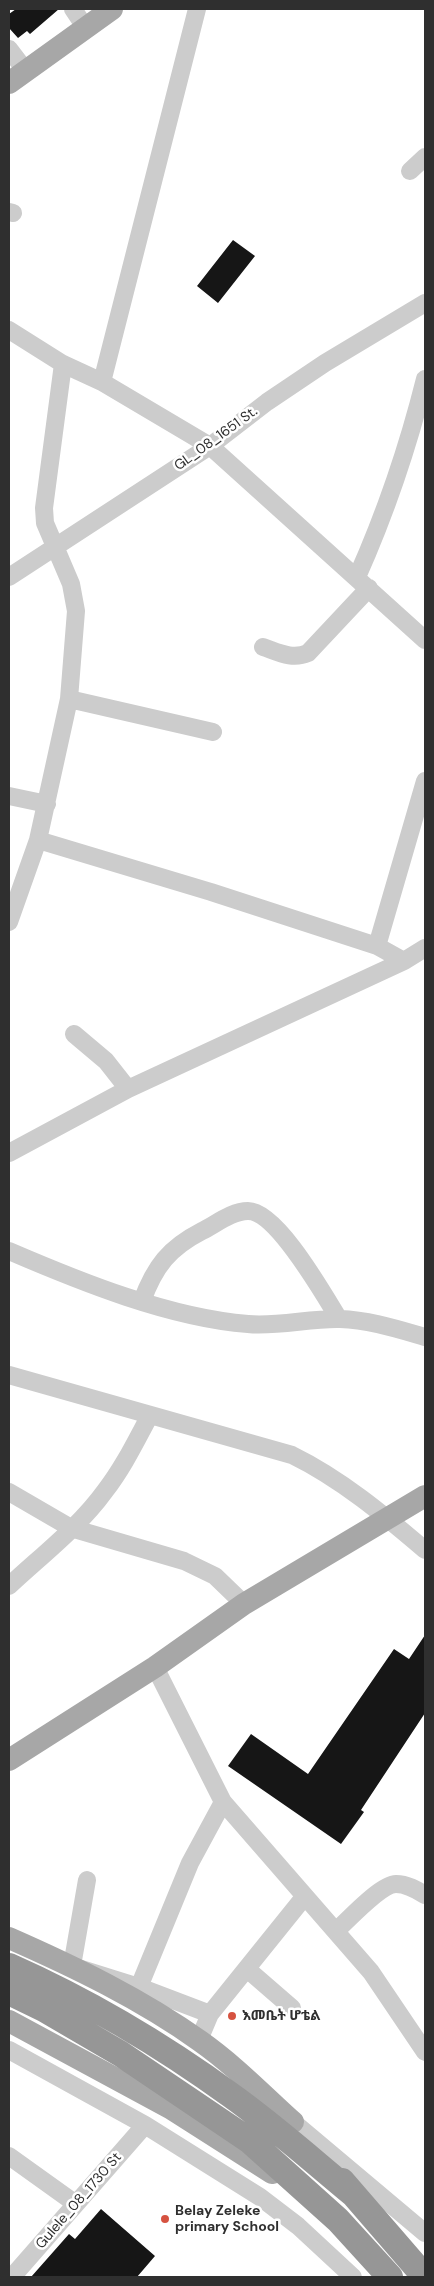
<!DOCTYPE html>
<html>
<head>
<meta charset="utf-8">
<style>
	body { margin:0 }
	#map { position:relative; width:434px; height:2286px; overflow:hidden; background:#fff; font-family:"DM Sans",sans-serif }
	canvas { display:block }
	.frame { position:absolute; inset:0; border:10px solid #2f2f2f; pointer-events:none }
</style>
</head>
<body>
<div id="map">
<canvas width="434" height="2286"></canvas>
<div class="frame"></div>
</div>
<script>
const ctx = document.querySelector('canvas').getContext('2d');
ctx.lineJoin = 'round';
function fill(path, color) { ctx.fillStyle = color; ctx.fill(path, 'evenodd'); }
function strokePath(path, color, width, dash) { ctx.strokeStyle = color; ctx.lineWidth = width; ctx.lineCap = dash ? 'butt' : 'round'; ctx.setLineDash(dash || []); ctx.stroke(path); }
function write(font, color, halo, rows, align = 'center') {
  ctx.font = font + ' "DM Sans","Noto Sans Ethiopic",sans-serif'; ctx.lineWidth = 5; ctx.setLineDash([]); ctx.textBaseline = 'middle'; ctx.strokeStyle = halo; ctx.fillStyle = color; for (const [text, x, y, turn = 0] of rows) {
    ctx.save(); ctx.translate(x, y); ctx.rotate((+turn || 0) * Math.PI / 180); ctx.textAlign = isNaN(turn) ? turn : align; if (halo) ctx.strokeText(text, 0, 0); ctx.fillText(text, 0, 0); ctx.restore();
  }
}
fill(new Path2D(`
	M16 9H59L30 34 27 31 18 38 9 28V14Z
	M233 240 255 256 218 303 197 286Z
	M425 1635V1713L361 1810 364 1812 341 1844 228 1766 251 1734 308 1774 394 1649 409 1659Z
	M101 2209 155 2256 137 2277H31L69 2234 75 2239Z`), '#161616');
strokePath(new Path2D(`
	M73 9 85 27
	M9 49 25 70
	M410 171 425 157
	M9 212 13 213
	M9 330 63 364 102 382 210 446 425 640
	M102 382 197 9
	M9 577 210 446 267 402 325 363 425 303
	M357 577C386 512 408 447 425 379
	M263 647C278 652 292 660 308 653L369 588
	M69 699 213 732
	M9 796 47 804
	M38 840 211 892 377 946 404 961
	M9 922 38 840 69 699 76 611 71 584 45 523 44 508 63 364
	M377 946 425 781
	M74 1034 106 1061 128 1089
	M9 1153 128 1089 404 961 425 948
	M9 1251C81 1282 170 1318 248 1324 277 1327 311 1318 340 1319 369 1320 397 1329 425 1337
	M142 1301C155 1266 169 1248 202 1231 216 1224 232 1211 248 1211 277 1211 324 1295 339 1319
	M9 1375 292 1455C341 1479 384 1515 425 1550
	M9 1492 71 1528 184 1561 215 1576 244 1604
	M9 1586C41 1556 79 1527 105 1491 123 1468 136 1441 150 1415
	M155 1667 223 1802 371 1972 425 2052
	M87 1880 72 1966 139 1987 210 2014
	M336 1931C348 1920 381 1884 396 1884 407 1884 417 1890 425 1895
	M247 1969 292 2008
	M139 1987 190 1863 223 1802
	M199 2040 210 2014 305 1896
	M9 2050 145 2125 260 2197 298 2226 353 2277
	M293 2122 425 2233
	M9 2156 76 2204
	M12 2277 145 2125`), '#ccc', 18);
strokePath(new Path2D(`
	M9 83 112 9
	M9 1760 155 1667 244 1604 425 1496
	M9 1938C75 1967 141 1999 200 2041 234 2065 262 2094 293 2122
	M9 2021 170 2108 272 2173`), '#a7a7a7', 22);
strokePath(new Path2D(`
	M9 1966C88 2001 162 2045 232 2096 274 2126 313 2161 353 2194
	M9 1992 44 2009 121 2054 250 2141 338 2220 390 2277
	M342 2181 425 2277`), '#969696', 26);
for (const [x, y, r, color] of [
	[232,2016,5,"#d65240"],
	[165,2219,5,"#d65240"]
]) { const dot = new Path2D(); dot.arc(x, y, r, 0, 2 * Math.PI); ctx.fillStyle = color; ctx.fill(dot); strokePath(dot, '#fff', 2); }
write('14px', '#2f2f2f', '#fff', [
	["GL_08_1651 St.",216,439,-36],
	["Gulele_08_1730 St",79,2201,-49]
]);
write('bold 14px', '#2f2f2f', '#fff', [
	["እመቤት ሆቴል",242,2016],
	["Belay Zeleke",175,2211],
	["primary School",175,2227]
], 'left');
</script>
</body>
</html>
